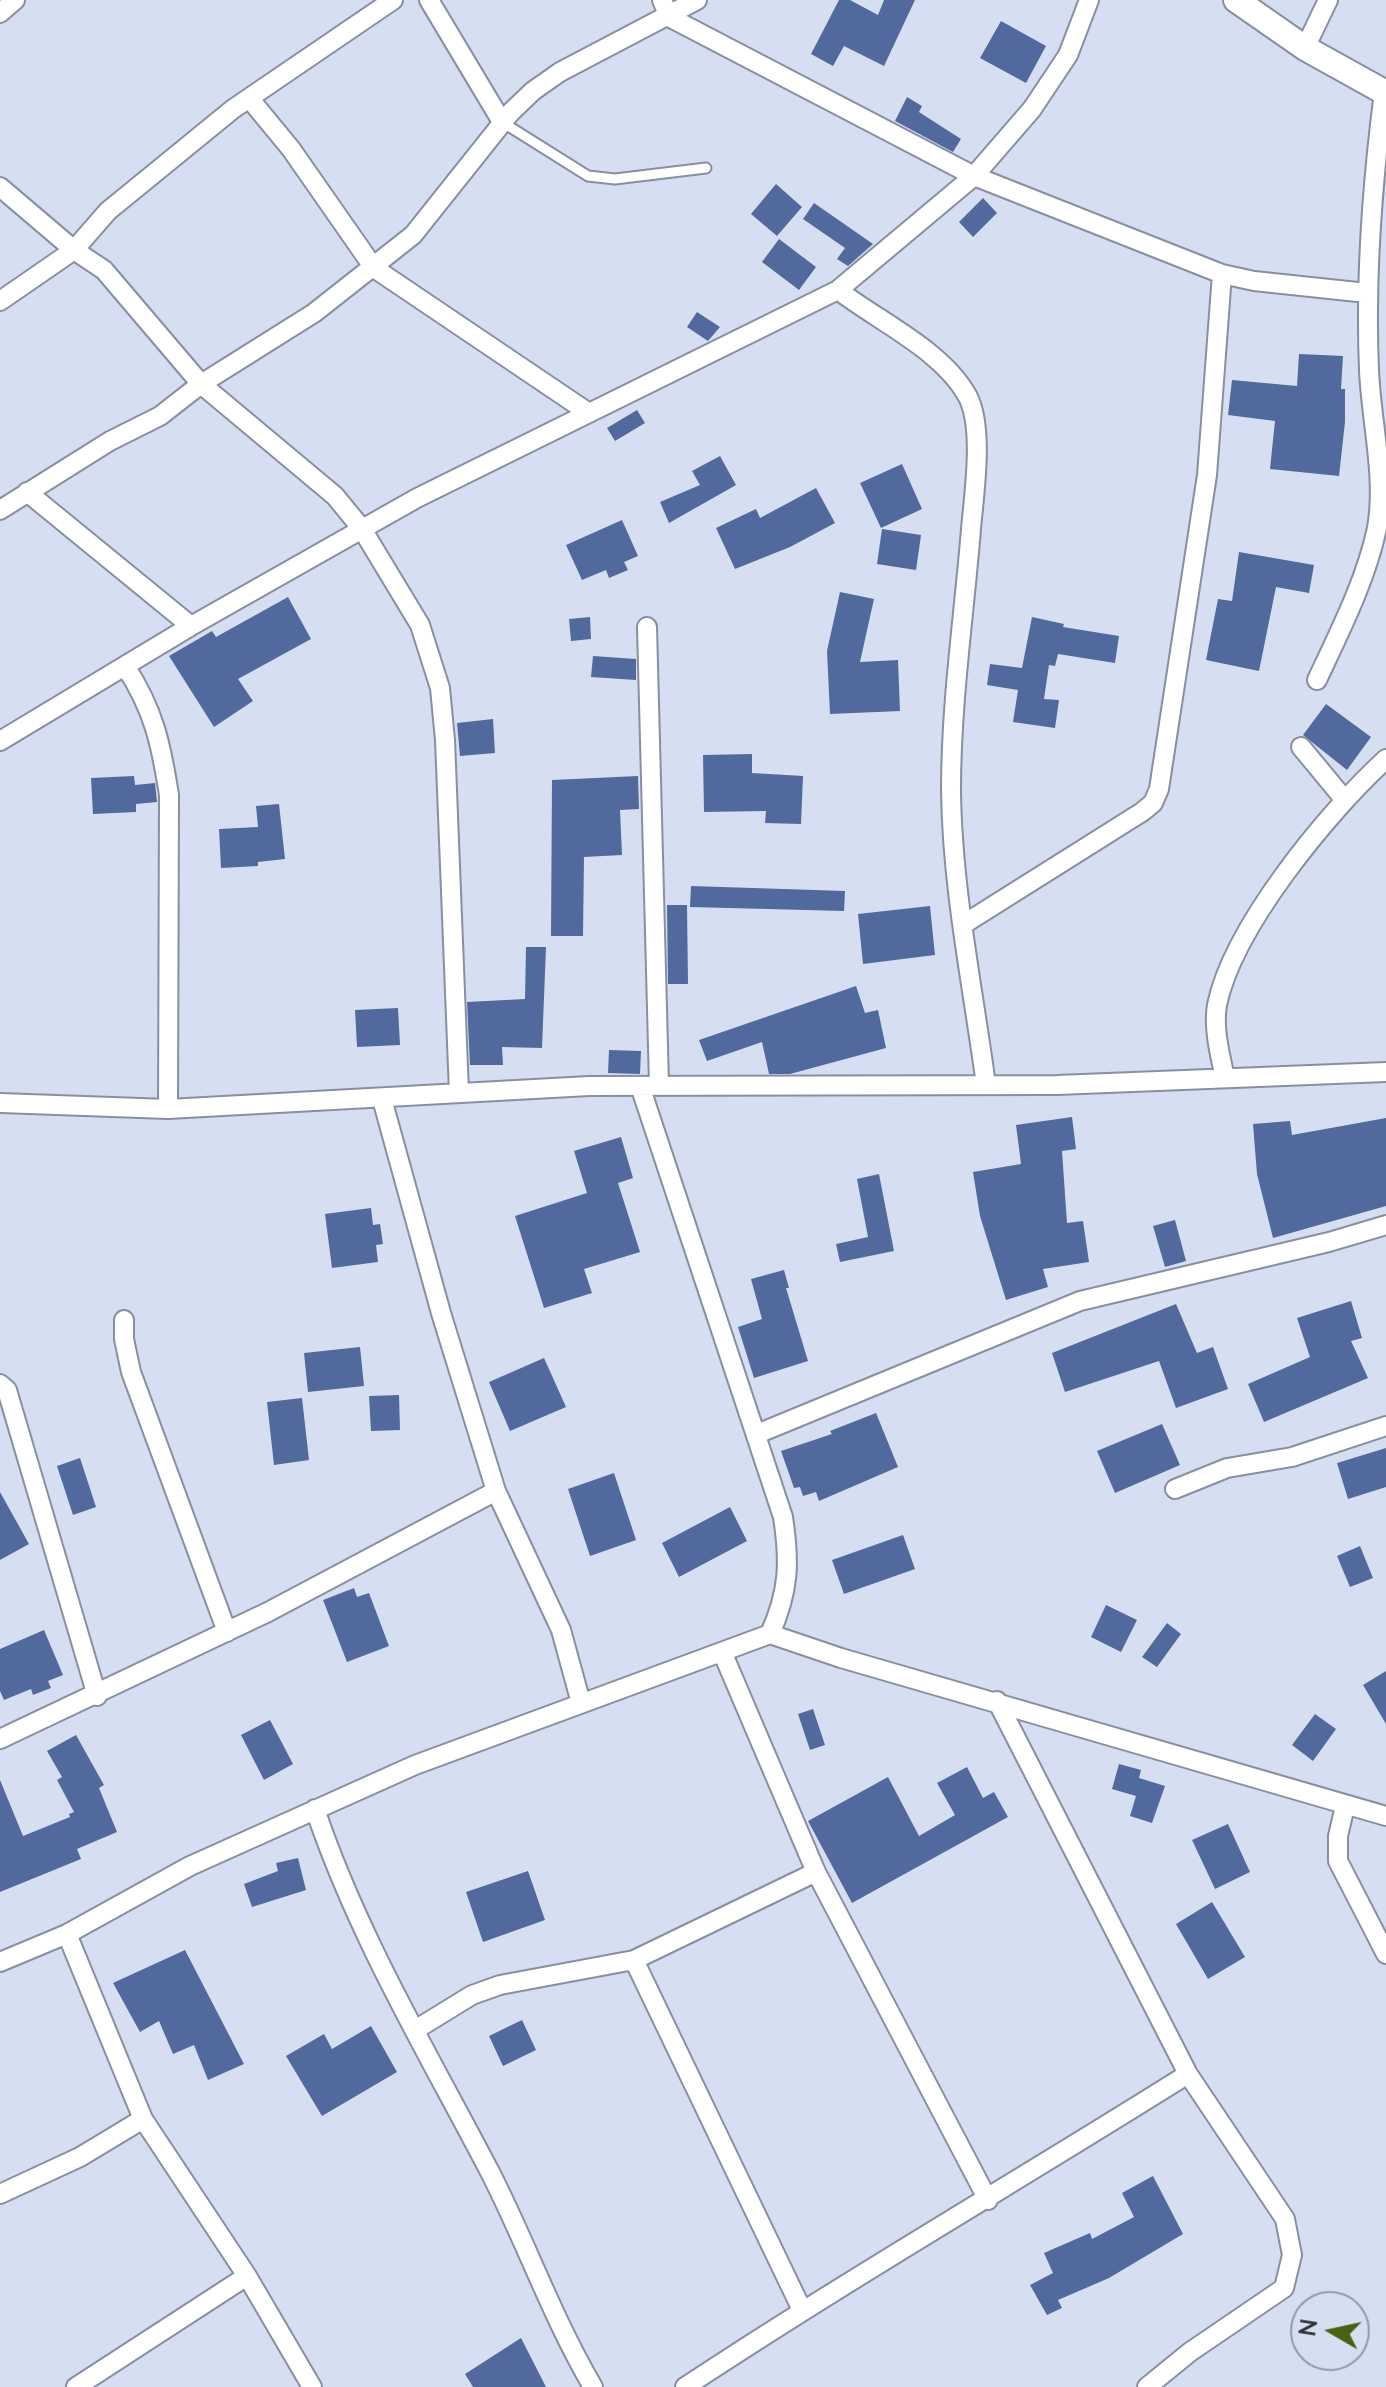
<!DOCTYPE html>
<html>
<head>
<meta charset="utf-8">
<style>
	body { margin:0 }
	#map { position:relative; width:1386px; height:2387px; overflow:hidden; background:#d6dff2; font-family:Lato,sans-serif }
	canvas { display:block }
	.north { position:absolute; left:1290px; top:2291px; width:80px; height:80px; box-sizing:border-box; background:#d6dff2; border:2px solid #9299a7; border-radius:50%; rotate:279deg; font-size:22px; font-weight:700; line-height:32px; text-align:center; color:#2c2f36 }
	.north::after { content:''; display:block; margin:auto; width:28px; height:36px; background:#496212; clip-path:polygon(50% 0,100% 100%,50% 72%,0 100%) }
</style>
</head>
<body>
<div id="map">
<canvas width="1386" height="2387"></canvas>
<div class="north">N</div>
</div>
<script>
const ctx = document.querySelector('canvas').getContext('2d');
ctx.lineJoin = 'round';
function fill(path, color) { ctx.fillStyle = color; ctx.fill(path, 'evenodd'); }
function strokePath(path, color, width, dash) { ctx.strokeStyle = color; ctx.lineWidth = width; ctx.lineCap = dash ? 'butt' : 'round'; ctx.setLineDash(dash || []); ctx.stroke(path); }
fill(new Path2D(`
	M839 0H850L878 15 884 0H915L884 66 844 46 833 66 811 54Z
	M1001 21 1046 46 1026 83 980 58Z
	M907 97 922 106 919 112 961 139 953 152 895 121Z
	M776 184 802 207 777 236 751 214Z
	M983 198 997 213 973 237 959 222Z
	M814 203 873 244 848 266 837 259 845 248 803 219Z
	M779 239 816 267 799 290 762 262Z
	M697 312 720 327 708 341 687 327Z
	M1299 354 1343 356 1341 389H1345V422L1339 476 1270 469 1275 421 1228 415 1232 380 1297 386Z
	M637 410 645 423 615 441 607 428Z
	M720 456 736 485 669 523 660 502 700 485 692 471Z
	M902 464 922 509 881 528 860 483Z
	M816 488 835 523 790 547 735 569 716 528 756 509 760 518Z
	M622 520 638 556 624 562 628 570 609 578 606 570 582 580 566 545Z
	M882 529 921 535 916 570 877 564Z
	M1239 552 1314 565 1309 593 1276 587 1259 671 1206 660 1218 599 1232 601Z
	M840 592 874 599 860 662 898 660 900 711 830 714 827 651Z
	M288 597 311 639 238 679 253 701 214 727 169 656 212 631 216 637Z
	M590 617 591 639 571 641 569 619Z
	M1032 617 1064 624 1063 627 1119 636 1115 663 1058 654 1055 666 1049 665 1044 699 1059 700 1055 728 1013 722 1018 690 987 685 990 664 1022 668Z
	M593 656 636 659V680L591 677Z
	M1326 704 1371 737 1347 770 1303 735Z
	M493 719 495 753 460 756 457 723Z
	M752 754V773L803 776 801 824 765 823 766 811 704 812 703 755Z
	M134 776 135 785 155 783 157 802 136 804V812L93 814 91 778Z
	M638 776 639 809 620 810 622 855 584 857 583 936H551L552 780Z
	M279 804 285 859 258 862V866L221 868 219 829 258 827 256 806Z
	M691 886 845 891 844 911 690 907Z
	M667 905H687L688 984H668Z
	M930 906 935 955 863 964 858 914Z
	M526 947H546L542 1048 502 1047 503 1065H470L467 1002 525 999Z
	M856 986 865 1013 878 1010 886 1048 790 1074H769L762 1042 707 1061 699 1040Z
	M398 1008 400 1045 357 1047 355 1010Z
	M609 1050 641 1051 640 1074 608 1073Z
	M1072 1117 1076 1149 1062 1151 1067 1223 1083 1221 1089 1262 1043 1269 1048 1287 1006 1300 980 1216 973 1172 1021 1164 1016 1125Z
	M1386 1118V1206L1273 1238 1257 1174 1253 1124 1290 1121 1292 1135Z
	M621 1137 633 1178 618 1183 640 1252 584 1269 592 1293 544 1308 515 1216 587 1193 574 1151Z
	M879 1174 894 1251 840 1262 836 1244 868 1237 857 1179Z
	M371 1208 373 1225 380 1224 383 1244 376 1245 378 1262 332 1268 325 1214Z
	M1175 1220 1186 1261 1165 1267 1153 1226Z
	M784 1270 789 1288H786L808 1361 754 1378 738 1327 762 1319 751 1279Z
	M1351 1301 1362 1338 1351 1341 1368 1378 1264 1422 1248 1384 1310 1357 1297 1318Z
	M1176 1304 1197 1353 1213 1347 1228 1389 1176 1408 1159 1361 1065 1392 1052 1353Z
	M360 1347 364 1386 308 1392 304 1353Z
	M544 1358 566 1407 510 1431 489 1382Z
	M399 1395 400 1430 371 1431 369 1396Z
	M302 1398 309 1460 274 1465 267 1402Z
	M876 1413 898 1467 819 1501 816 1492 803 1496 800 1487 794 1488 781 1451 832 1434 830 1431Z
	M1162 1424 1180 1465 1115 1493 1097 1451Z
	M1386 1448V1487L1348 1499 1337 1463Z
	M80 1458 96 1507 73 1515 57 1466Z
	M614 1473 636 1540 590 1556 568 1489Z
	M0 1492 29 1544 0 1560Z
	M730 1507 747 1541 679 1577 662 1543Z
	M903 1535 915 1569 844 1594 832 1560Z
	M1360 1546 1373 1578 1350 1587 1337 1556Z
	M354 1588 357 1597 369 1593 389 1646 347 1662 323 1600Z
	M1106 1605 1137 1620 1121 1652 1091 1637Z
	M1167 1623 1181 1634 1157 1667 1142 1657Z
	M44 1630 63 1675 48 1681 51 1688 33 1695 31 1689 4 1700 0 1691V1649Z
	M1386 1671V1724L1363 1685Z
	M813 1709 825 1745 810 1750 798 1714Z
	M1315 1714 1336 1729 1313 1761 1292 1745Z
	M270 1720 293 1764 264 1780 241 1735Z
	M76 1735 104 1785 99 1788 117 1832 77 1849 81 1859 0 1892V1780L23 1836 70 1817 69 1814 74 1812 57 1780 62 1777 47 1751Z
	M1119 1764 1141 1770 1139 1778 1165 1786 1152 1823 1130 1816 1136 1796 1112 1789Z
	M967 1767 983 1798 994 1792 1008 1817 852 1903 808 1821 888 1777 919 1836 955 1815 937 1783Z
	M1228 1824 1250 1872 1215 1889 1192 1840Z
	M298 1858 306 1890 252 1907 244 1884 278 1871 276 1863Z
	M528 1871 545 1920 483 1942 466 1892Z
	M1212 1902 1245 1957 1208 1979 1176 1924Z
	M185 1950 244 2064 208 2080 194 2045 173 2054 159 2021 140 2032 113 1983Z
	M522 2020 536 2050 503 2066 489 2036Z
	M371 2026 397 2072 322 2116 286 2056 324 2034 332 2049Z
	M1153 2176 1183 2234 1109 2278 1058 2300 1062 2308 1047 2315 1030 2285 1053 2273 1044 2253 1090 2233 1092 2239 1134 2217 1122 2193Z
	M521 2338 546 2387H473L465 2374Z`), '#52699d');
const service = new Path2D(`
	M502 122 588 176 615 179 706 168`);
const minor = new Path2D(`
	M429 0 502 122
	M662 0 669 17 974 176 1222 274 1254 281 1367 293
	M0 13 15 0
	M1305 48 1328 0
	M249 98 291 149 374 268 586 411
	M0 187 74 250 104 270 201 384 335 496 362 529 420 625 440 688 445 740 459 1093
	M838 290C878 321 944 351 968 397 984 429 974 494 971 529 964 616 951 702 951 790 952 888 973 988 986 1085
	M0 301 74 250 108 211 233 109 393 0
	M27 492 191 626
	M0 510 110 441 160 416 201 384 314 313 413 235 511 112 533 91 560 72 697 0
	M647 627 659 1085
	M125 666C154 710 161 744 169 795L168 1109
	M1317 680C1340 631 1366 580 1377 528 1386 477 1371 421 1369 370 1365 276 1372 185 1384 92
	M0 741 191 626 417 498 838 290 974 176 1032 109 1068 55 1089 0
	M1301 747 1344 799
	M964 924 1142 812 1153 803 1159 789 1207 475 1222 274
	M1225 1078C1220 1055 1213 1028 1217 1005 1233 927 1328 812 1386 759
	M640 1086 783 1517C790 1563 789 1591 770 1634
	M382 1099 441 1313 496 1491 561 1630 581 1703
	M0 1103 168 1109 589 1086 1057 1085 1386 1072
	M124 1320V1339L131 1372 227 1632
	M0 1384 7 1390 97 1696
	M757 1434 1080 1301 1329 1242 1386 1225
	M1175 1489 1227 1468 1292 1457 1386 1426
	M723 1654 816 1872 988 2200
	M997 1701 1188 2074 1285 2219 1292 2255 1284 2288 1190 2352 1147 2387
	M0 1739 268 1612 496 1491
	M1345 1806 1338 1836V1861L1386 1954
	M315 1809C358 1937 429 2055 491 2174 527 2245 553 2319 593 2387
	M67 1934 143 2119 247 2276 312 2387
	M634 1960 802 2310
	M0 1962 67 1934 190 1866 415 1765 770 1634 841 1658 1386 1816
	M415 2030 472 1995 500 1985 634 1960 816 1872
	M0 2194 80 2157 143 2119
	M76 2387 247 2276
	M685 2387C850 2278 1021 2179 1188 2074`);
const tertiary = new Path2D(`
	M1236 0 1305 48 1386 93`);
strokePath(service, '#878fa1', 13);
strokePath(minor, '#878fa1', 22);
strokePath(tertiary, '#878fa1', 28);
strokePath(service, '#fff', 9);
strokePath(minor, '#fff', 18);
strokePath(tertiary, '#fff', 24);
</script>
</body>
</html>
